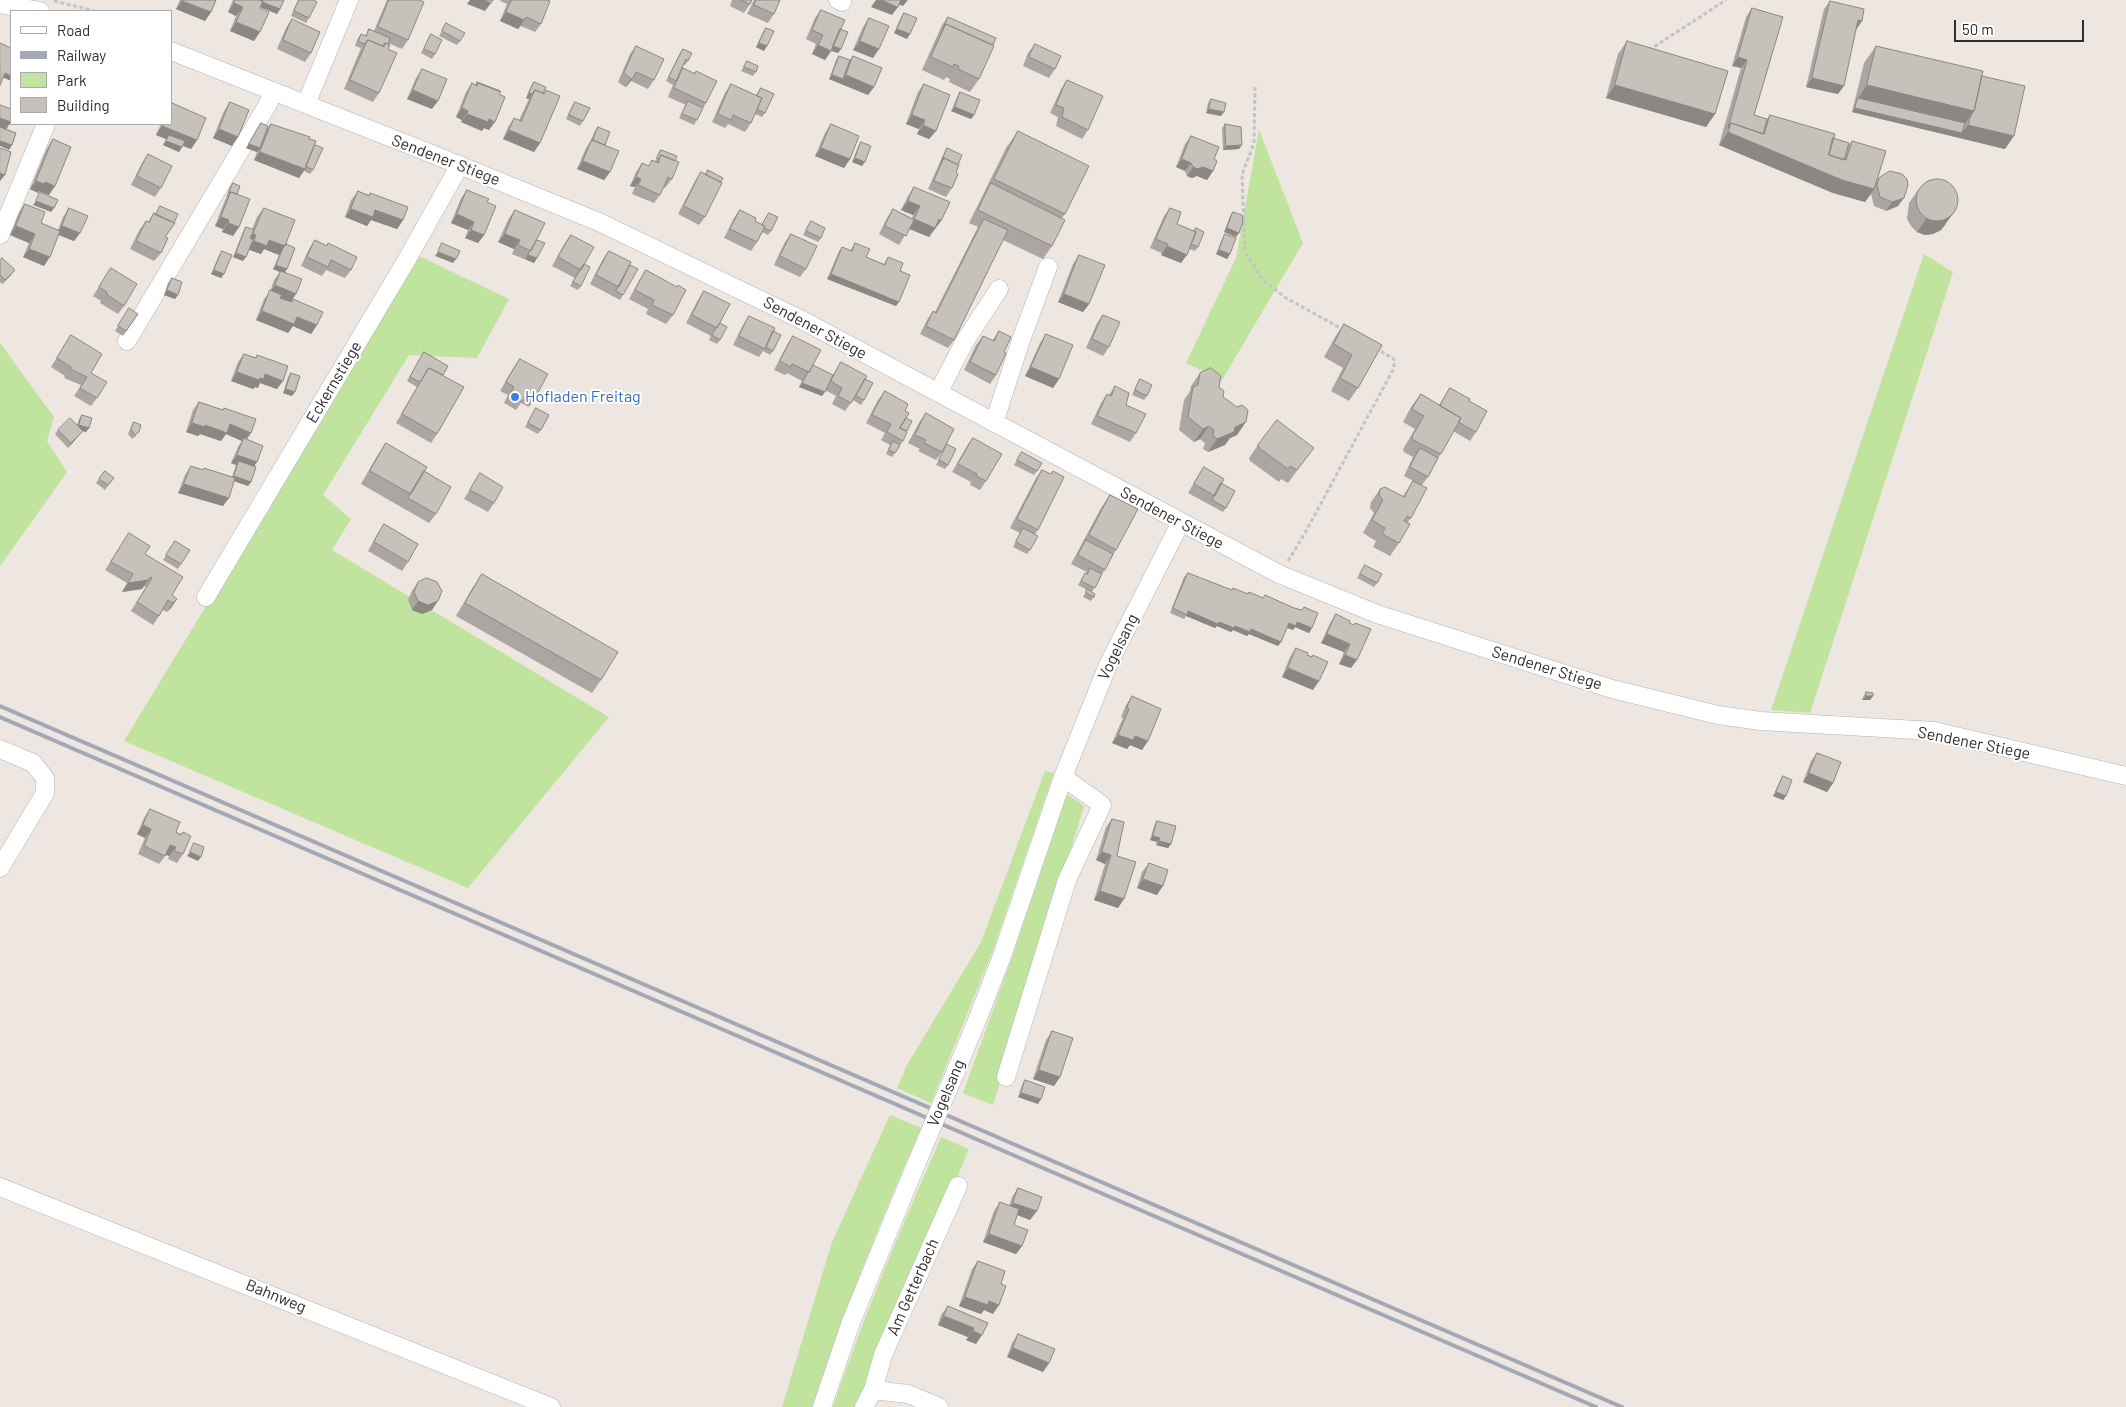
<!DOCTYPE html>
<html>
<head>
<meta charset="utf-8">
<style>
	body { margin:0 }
	#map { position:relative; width:2126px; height:1407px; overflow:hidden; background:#eee6e0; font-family:Barlow,sans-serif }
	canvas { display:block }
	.legend { position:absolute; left:10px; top:10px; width:162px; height:115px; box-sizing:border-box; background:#fff; border:1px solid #ababab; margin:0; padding:6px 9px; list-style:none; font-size:15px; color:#2d2d2d }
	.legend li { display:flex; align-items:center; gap:10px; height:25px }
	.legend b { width:25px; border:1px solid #ababab }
	.scale { position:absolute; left:1954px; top:20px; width:130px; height:22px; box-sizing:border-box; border:2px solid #2d2d2d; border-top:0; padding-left:6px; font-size:15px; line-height:18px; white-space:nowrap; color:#2d2d2d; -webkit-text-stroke:4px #fff; paint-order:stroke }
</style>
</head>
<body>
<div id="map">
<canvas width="2126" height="1407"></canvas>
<ul class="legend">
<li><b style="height:6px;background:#fff"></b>Road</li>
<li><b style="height:6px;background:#a2a8b6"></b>Railway</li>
<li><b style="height:14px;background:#c0e39e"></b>Park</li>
<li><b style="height:14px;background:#c7c1bb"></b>Building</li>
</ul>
<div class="scale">50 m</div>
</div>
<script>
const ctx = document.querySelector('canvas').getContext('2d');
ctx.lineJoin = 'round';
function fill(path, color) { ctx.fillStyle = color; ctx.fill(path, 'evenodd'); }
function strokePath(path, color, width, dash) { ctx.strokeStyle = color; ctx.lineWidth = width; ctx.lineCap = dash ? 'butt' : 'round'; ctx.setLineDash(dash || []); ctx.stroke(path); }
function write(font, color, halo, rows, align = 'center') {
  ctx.font = font + ' Barlow,sans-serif'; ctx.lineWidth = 4; ctx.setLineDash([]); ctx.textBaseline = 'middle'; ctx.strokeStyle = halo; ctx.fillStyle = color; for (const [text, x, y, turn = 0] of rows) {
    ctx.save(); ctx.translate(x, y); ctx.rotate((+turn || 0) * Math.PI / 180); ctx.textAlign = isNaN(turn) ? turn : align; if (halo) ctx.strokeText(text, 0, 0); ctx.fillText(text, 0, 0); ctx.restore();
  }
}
fill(new Path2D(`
	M1259 130 1303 243 1222 380 1186 363 1236 258Z
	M1924 254 1953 272 1810 713 1771 710Z
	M419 256 509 299 477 358 409 355 323 495 351 519 332 550 609 717 468 888 124 741Z
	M0 343 54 417 47 441 67 472 0 566Z
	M1045 771 1054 773 992 953 931 1103 897 1088 907 1065 981 942Z
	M1067 794 1084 806 993 1105 963 1093 1011 960Z
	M890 1115 921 1128C881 1220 843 1312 813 1407H782L832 1242Z
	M941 1137 969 1149 861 1407H833C864 1315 902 1226 941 1137Z`), '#c0e39e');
const minor = new Path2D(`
	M838 0 842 2
	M0 4 40 11
	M171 51 427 152 599 222 800 319 1279 574 1377 614 1612 689 1718 715 1761 721 1934 731 2126 776
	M306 104 349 0
	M0 235 46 124
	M127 341 268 104 273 91
	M938 393 965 341 999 289
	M994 423 1021 340 1048 267
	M206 597 406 261 460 165
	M0 749 33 763 45 778V793L0 868
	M955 1073 978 1018 1002 956 1063 777 1108 665 1181 522
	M1006 1077 1067 880 1102 805 1063 777
	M0 1187 551 1407
	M873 1390 883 1355 958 1186
	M822 1407 851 1322 917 1162
	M864 1407 873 1390 908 1394 939 1407`);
strokePath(minor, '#b0b4bd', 19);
strokePath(new Path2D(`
	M54 1 95 11
	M1649 50 1726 0
	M1255 87 1254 143 1242 175 1245 252 1263 280 1286 298 1344 330
	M1288 561 1305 533 1394 368V359L1375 348`), '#c4c4c4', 3, [4, 2.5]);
strokePath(minor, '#fff', 18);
strokePath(new Path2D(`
	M0 706 1622 1407
	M0 717 1596 1407`), '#a2a8b6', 4);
const minorBridge = new Path2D(`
	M917 1162 955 1073`);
strokePath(minorBridge, '#b0b4bd', 19, []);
strokePath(minorBridge, '#fff', 18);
fill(new Path2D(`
	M180 0H216L211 12 205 21 176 9Z
	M233 0H284L280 9 277 14 260 7 254 41 230 31 236 16 228 12Z
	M298 0H313L309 18 306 23 291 16Z
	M387 0H420L408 40 402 49 388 43V49L379 93 373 102 344 89 361 48 355 46 358 38 361 34 365 36 369 29 374 31Z
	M501 0H547L541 24 535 32 521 26 518 29 500 21 507 4 500 1Z
	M732 0H752L750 4 744 13 730 6Z
	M753 0H780L774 14 768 23 747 14 754 0Z
	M1830 1 1856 29 1838 94 1806 87 1824 9Z
	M1752 8 1754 115 1767 119 1770 115 1833 138 1849 145 1852 141 1877 181 1879 178 1898 206 1886 211 1874 206 1871 194 1865 202 1833 193 1719 145 1741 68 1732 66 1746 17Z
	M821 10 840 29 841 49 838 53 831 51 825 60 812 54 816 44 806 39 815 18Z
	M904 13 907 39 894 33 901 17Z
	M948 17 979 79 970 92 949 82 950 79 946 77 944 80 922 70 942 25Z
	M869 18 873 58 853 50 863 27Z
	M292 19 311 53 305 62 277 49 286 28Z
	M446 23 460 41 457 45 439 36Z
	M766 28 764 51 756 47 763 32Z
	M431 34 435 54 432 59 421 53Z
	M1627 41 1715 114 1706 127 1606 98 1618 54Z
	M1035 44 1055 69 1049 78 1023 66 1028 53Z
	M636 46 654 80 648 89 631 81 627 86 625 87 618 82 630 54Z
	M1876 46 1982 76 2005 149 1852 112 1864 63Z
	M683 49 688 61 685 65 684 64 680 73 683 68 694 73 696 71 706 103 694 125 679 118 686 105 668 97 673 85 666 81 680 53Z
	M839 56 850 60 853 56 874 87 868 95 829 79 836 60Z
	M747 61 756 72 753 76 741 71Z
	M422 69 432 109 407 99 416 78Z
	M1067 80 1088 130 1082 139 1056 126 1058 117 1050 113 1061 89Z
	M477 82 499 94 489 130 484 128 482 131 461 122 462 120 456 117 466 92 472 83 475 85Z
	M534 82 543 93 546 90 540 143 534 152 503 139 508 127 514 118 519 120 529 99 526 98 531 86Z
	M731 84 756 95 761 88 765 113 762 117 755 114 751 123 745 132 728 124 725 128 712 122 725 93Z
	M924 84 936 131 929 139 917 134 919 129 906 124 918 92Z
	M960 92 974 115 971 119 951 111 957 97Z
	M1211 99 1221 116 1206 113 1208 103Z
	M230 102 232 146 213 138 224 111Z
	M575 102 583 121 580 126 566 119 572 106Z
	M261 123 268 128 271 124 309 139 315 145 313 170 310 174 304 171 299 178 254 160 257 152 246 148Z
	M161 124H171L197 140 191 149 183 146 179 152 163 145 166 139 156 135Z
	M831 124 850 159 844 168 815 156 825 133Z
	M1225 124 1239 149 1223 150 1222 128Z
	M598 127 605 145 610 172 604 180 577 169 586 148 590 142 595 131Z
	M1018 131 1065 214 1062 218 1052 246 1043 259 1003 240 954 340 948 348 920 334 927 320 933 311 935 312 978 227 969 223 1006 148Z
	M1191 136 1214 159 1213 171 1207 180 1197 176 1192 178 1187 176 1185 171 1176 167 1185 144Z
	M53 139 49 195 39 191 38 193 30 189 47 148Z
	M861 142 862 166 852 162 858 147Z
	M947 148 958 165 952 188 946 197 928 189 944 153Z
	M661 150 675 161 672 179 665 188 663 187 660 195 654 203 632 194 635 187 630 186 636 172 642 163 648 166 652 160 655 162 658 154Z
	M148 154 161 188 155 197 131 185 142 163Z
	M708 170 705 217 699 225 678 214 695 181 701 172 705 174Z
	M233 183 237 194 239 227 233 236 222 232 223 229 215 226 225 200 227 197H226L230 187Z
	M914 187 935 229H934L929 237 909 229 899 245 879 234 887 218 893 209 912 218 913 215 901 210 908 196Z
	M467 190 487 202 484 235 478 243 465 238 468 230 451 223 461 198Z
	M1918 190 1946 224 1941 230 1933 234 1925 235 1917 232 1911 226 1907 219 1909 203Z
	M358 191 369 195 370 193 403 220 397 229 371 220 367 226 345 217 351 200Z
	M25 204 41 223 58 230 63 217 69 208 80 233 74 241 59 235 44 266 23 257 29 243 10 235 19 212Z
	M160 206 165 237 161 253 154 261 130 249 140 229 146 221 148 222 154 213 156 214Z
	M264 208 286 244 285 273 291 302 293 299 317 325 311 334 293 326 288 333 256 320 264 299 270 292 274 280 280 272 273 269 279 255 264 249 261 254 249 250 243 261 233 257 243 232 246 227 252 229 257 217Z
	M1170 208 1177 224 1194 231 1196 228 1198 247 1195 251 1189 249 1181 263 1161 255 1162 253 1150 248 1164 216Z
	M515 210 537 240V258L534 263 512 254 514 249 498 242 509 218Z
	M740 210 755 221 762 225 769 213 771 231 768 235 762 232 757 242 751 251 724 238 734 218Z
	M1233 212 1239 233 1236 237 1224 232 1230 216Z
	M811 221 821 238 818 242 803 235Z
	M791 234 806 269 800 277 774 265 785 242Z
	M1225 234 1230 254 1227 259 1216 254 1222 239Z
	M571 235 584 264 581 286 578 290 570 286 575 278 552 266 565 243Z
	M315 240 326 246 328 243 351 270 345 278 326 270 322 276 301 266 309 249Z
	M855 243 866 257 884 264 888 257 900 271 896 306 827 279 839 251 842 247 850 251Z
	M222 251 224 274 221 278 211 274 219 255Z
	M609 251 630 265 623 295 620 300 590 284 603 259Z
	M1079 255 1089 304 1083 312 1058 302 1073 264Z
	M0 261 11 275 2 284 0 282Z
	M111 268 124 306 118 314 100 303 101 301 93 296Z
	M646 270 673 315 666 324 646 314 648 309 629 299 640 279Z
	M172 278 175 299 164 295 168 283Z
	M704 291 720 323V340L717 344 709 340 711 336 686 323 698 300Z
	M126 313 138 314 123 336 115 331Z
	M1103 315 1109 347 1103 356 1086 348 1097 323Z
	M749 316 773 331V351L770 355 763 351 759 357 733 345 743 325Z
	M1344 324 1382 345 1358 388 1349 401 1331 391 1343 368 1324 357 1335 337Z
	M999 331 1004 352 996 375 990 384 964 370 976 345 983 336 992 341Z
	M1046 334 1059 379 1053 388 1025 376 1040 343Z
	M71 335 91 373 97 398 91 406 74 396 81 385 64 378 65 376 51 367Z
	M793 336 813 365 833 375 841 362 865 379 864 400 861 405 853 400 845 411 832 404 836 396 825 390 822 396 799 387 802 381 787 373 785 375 774 370 787 345Z
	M424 352 443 375 437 434 431 443 396 423 417 387 407 381Z
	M244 354 255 358 257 355 277 389 260 383 258 388 255 387 253 389 231 381 238 362Z
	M520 359 535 398 529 407 521 403 516 410 504 403 508 395 500 391 514 367Z
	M291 373 292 396 283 393 288 377Z
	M1200 373 1219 387 1237 435 1230 438 1225 445 1208 452 1203 449 1205 443 1200 439 1194 442 1179 430 1184 400 1190 391 1191 386Z
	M1140 379 1147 396 1144 400 1132 395 1137 384Z
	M1115 386 1126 405 1136 433 1130 442 1091 424 1101 403 1107 394 1109 395Z
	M1450 388 1469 401 1476 432 1470 441 1453 431 1428 477 1422 485 1411 518 1407 523 1399 543 1390 556 1373 547 1376 541 1363 533 1374 513 1370 508 1371 502 1380 489 1403 496 1413 481 1404 476 1413 457 1404 452 1403 449 1415 429 1403 422 1411 407 1421 394 1439 405Z
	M885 391 905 411 906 418 903 441 892 457 886 454 890 445 881 440 885 433 866 423 878 400Z
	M199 402 222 410 224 408 246 439 257 462 254 466 251 482 248 486 234 481 223 506 178 493 185 475 191 466 203 470 204 468 232 477 236 465 231 463 238 447 242 441 226 434 221 441 200 434 198 436 186 432 193 410Z
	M536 408 541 430 538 434 525 427Z
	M926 413 942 452 936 460 918 451 920 449 908 443 920 421Z
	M82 415 89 428 86 432 83 431 68 448 55 434 58 430 77 425 79 419Z
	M134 422 136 436 132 439 128 434 131 427Z
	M973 438 986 481 980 490 970 485 971 482 952 472 967 446Z
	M386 443 424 471 436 514 429 523 361 484 377 456Z
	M947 444 948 465 945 469 936 465Z
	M1258 445 1304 461 1288 483 1281 479 1279 482 1250 461 1249 458Z
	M1022 452 1037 471 1034 475 1014 465Z
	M1204 467 1221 483 1226 508 1223 512 1188 493 1198 476Z
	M1042 470 1051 474 1053 471 1038 530 1035 534 1030 550 1027 554 1013 547 1020 533 1010 528 1036 478Z
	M105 471 114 478 105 490 96 483Z
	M480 473 494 503 488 512 464 499Z
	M1110 495 1116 550 1092 592 1094 597 1091 601 1083 597 1087 590 1078 585 1082 578 1087 572 1071 564 1101 508Z
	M384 524 408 562 402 571 368 551 378 533Z
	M129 533 145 554 172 595 177 599 171 608 167 612 163 610 153 625 131 611 146 587 144 586 142 589 122 592 127 583 105 570Z
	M175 541 190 550 178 569 163 560Z
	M1365 565 1377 583 1374 587 1357 578Z
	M1188 573 1231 590 1233 588 1247 594 1249 592 1263 598 1265 595 1294 608 1302 610 1304 607 1312 628 1309 633 1295 627 1293 630 1287 628 1281 642 1278 646 1249 634 1247 636 1233 630 1231 632 1217 626 1215 628 1186 616 1184 619 1170 613 1184 577Z
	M482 574 601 680 592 693 456 616 473 587Z
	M418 582 432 610 422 614 412 610 408 600 412 591Z
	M1336 614 1349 623 1351 668 1339 664 1344 652 1321 643 1330 623Z
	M1296 648 1307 655 1312 657 1313 690 1282 677 1290 657Z
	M1866 692 1873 696 1870 700H1862L1863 697Z
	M1132 696 1142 750 1130 745 1127 749 1112 743 1123 718 1121 717 1126 705Z
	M1817 753 1833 783 1827 792 1803 782 1811 761Z
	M1783 776 1786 796 1783 800 1773 796 1780 781Z
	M150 809 176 832 181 834 183 832V854L177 863 168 859 169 856 166 855 159 864 138 854 145 838 137 834 144 818Z
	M1112 819 1117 856 1118 908 1094 900 1105 864 1096 860 1106 827Z
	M1157 821 1171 844 1168 848 1156 845 1157 842 1150 840 1154 826Z
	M1149 863 1157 895 1137 888 1142 872Z
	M1052 1031 1060 1077 1054 1086 1033 1079 1046 1040Z
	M1025 1080 1038 1104 1018 1097 1022 1085Z
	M1018 1188 1030 1220 1017 1215 1014 1225 1022 1246 1016 1254 983 1242 994 1211 1000 1202 1009 1206 1012 1197Z
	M978 1261 1001 1284 993 1314 984 1310 981 1314 959 1306 972 1269Z
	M948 1306 988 1323 976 1344 966 1340 968 1337 938 1325 941 1315Z
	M1018 1334 1049 1363 1043 1372 1007 1357 1012 1343Z`), '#aba6a1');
fill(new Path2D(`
	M470 0H484L491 3 485 11 467 4Z
	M876 0H882L898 7 892 15 871 7Z
	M900 0H908L903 6 897 4Z
	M182 1 211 12 205 21 176 9Z
	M261 1 280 9 277 14 258 6Z
	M234 3 243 7 236 16 228 12Z
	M506 12 524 20 518 29 500 21Z
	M1858 20 1862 21 1856 30Z
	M236 22 260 32 254 41 230 31Z
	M897 29 910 34 907 39 894 33Z
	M860 41 879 49 873 58 853 50Z
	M759 43 767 46 764 51 756 47Z
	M818 45 831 51 825 60 812 54Z
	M832 46 841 49 838 53 829 50Z
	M1738 57 1747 60 1741 68 1732 66Z
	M5 73 11 76V81L2 77Z
	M832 75 843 79 846 75 874 87 868 95 829 79Z
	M633 78 627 86 625 87 631 79Z
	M1812 78 1844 86 1838 94 1806 87Z
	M1615 85 1715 114 1706 127 1606 98Z
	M1867 85 1974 111 1962 128 1858 98Z
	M413 90 438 101 432 109 407 99Z
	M529 93 532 94 529 99 526 98Z
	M955 107 974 115 971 119 951 111Z
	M462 108 468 111 462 120 456 117Z
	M1855 108 1962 133 1968 125 2014 136 2005 149 1852 112Z
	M1209 109 1224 112 1221 116 1206 113Z
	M467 114 489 119 495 122 489 130 484 128 482 131 461 122Z
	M912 115 925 120 919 129 906 124Z
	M0 118 11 122 5 131 0 129Z
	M923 125 936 131 929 139 917 134Z
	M162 126 197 140 191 149 167 139 169 135 166 139 156 135Z
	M219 129 238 137 232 146 213 138Z
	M509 130 540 143 534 152 503 139Z
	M1728 132 1874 189 1865 202 1833 193 1719 145Z
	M0 141 12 145 9 150 0 146Z
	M166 141 182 147 179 152 163 145Z
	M249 144 260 148 257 152 246 148Z
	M1242 145 1239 149 1223 150 1226 146Z
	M821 148 850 159 844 168 815 156Z
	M260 152 305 169 299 178 254 160Z
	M855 158 865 162 862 166 852 162Z
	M1182 159 1191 163 1185 171 1176 167Z
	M583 161 610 172 604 180 577 169Z
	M1193 167H1203L1213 171 1207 180 1197 176 1192 178 1187 176Z
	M0 173 5 175 0 181Z
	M636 177 641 179 635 187 630 186Z
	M36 181 45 182 55 186 49 195 39 191 38 193 30 189Z
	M1904 198 1898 206 1886 211 1892 202Z
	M36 201 54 208 51 212 33 205Z
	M908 201 920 206 913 215 901 210Z
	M351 209 375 210 403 220 397 229 371 220 367 226 345 217Z
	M1955 211 1941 230 1933 234 1925 235 1917 232 1926 219Z
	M457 214 474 222 468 230 451 223Z
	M221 217 229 220 223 229 215 226Z
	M914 219H939L941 221 929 237 908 228Z
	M228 223 239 227 233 236 222 232Z
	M16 226 35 234 29 243 10 235Z
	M62 226 80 233 74 241 56 234Z
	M1227 228 1239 233 1236 237 1224 232Z
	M471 230 484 235 478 243 465 238Z
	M253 234 256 235 250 244 247 243Z
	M505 234 520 240 514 249 498 242Z
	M269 240 285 246 279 255 264 249 261 254 248 249 254 241Z
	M1167 246 1187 255 1181 263 1161 255Z
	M29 249 50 257 44 266 23 257Z
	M1219 250 1230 254 1227 259 1216 254Z
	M438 252 456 259 453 263 435 256Z
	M236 253 246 257 243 261 233 257Z
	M528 255 537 258 534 263 525 259Z
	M276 265 287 269 284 274 273 269Z
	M15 270 11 275 2 284 5 280Z
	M214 270 224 274 221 278 211 274Z
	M831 274 899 302 896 306 827 279Z
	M275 285 296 294 290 303 269 294Z
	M167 290 178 295 175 299 164 295Z
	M1064 294 1089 304 1083 312 1058 302Z
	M262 311 297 317 317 325 311 334 293 326 288 333 256 320Z
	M1031 367 1059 379 1053 388 1025 376Z
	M237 372 260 378 265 374 283 381 277 389 260 383 258 388 255 387 253 389 231 381Z
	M802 383 825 392 822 396 799 387Z
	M286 389 295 392 292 396 283 393Z
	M1246 422 1237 435 1230 438 1225 445 1208 452 1217 439 1235 427Z
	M192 423 205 425 230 424 251 433 245 442 244 438 242 441 226 434 221 441 200 434 198 436 186 432Z
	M79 425 89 428 86 432 83 431 68 448 71 443 76 429Z
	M1209 426 1200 439 1194 442 1203 429Z
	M237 455 257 462 251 471 239 461 236 465 231 463Z
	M234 476 251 482 248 486 231 480Z
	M184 484 229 498 223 506 178 493Z
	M148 580 142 589 122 592 128 583Z
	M177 599 171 608 167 612 173 603Z
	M418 601H438L432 610 422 614 412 610Z
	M1188 611 1219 622 1251 629 1281 642 1278 646 1249 634 1247 636 1233 630 1231 632 1217 626 1215 628 1186 616Z
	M1297 622 1312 628 1309 633 1295 627 1293 630 1286 627 1289 623Z
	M1327 634 1350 644 1344 652 1321 643Z
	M1345 655 1357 660 1351 668 1339 664Z
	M1288 668 1319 681 1313 690 1282 677Z
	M1866 696H1873L1870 700H1862Z
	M1118 735 1135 736 1148 741 1142 750 1130 745 1127 749 1112 743Z
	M1809 773 1833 783 1827 792 1803 782Z
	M1776 792 1786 796 1783 800 1773 796Z
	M143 825 151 829 145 838 137 834Z
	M1153 836 1160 838 1157 842 1150 840Z
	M1159 841 1171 844 1168 848 1156 845Z
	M170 845 176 847 169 856 164 854Z
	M190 852 201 857 198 861 187 856Z
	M1102 852 1111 855 1105 864 1096 860Z
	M1143 879 1163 886 1157 895 1137 888Z
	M1100 891 1124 899 1118 908 1094 900Z
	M1039 1070 1060 1077 1054 1086 1033 1079Z
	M1021 1093 1041 1099 1038 1104 1018 1097Z
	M1013 1203 1037 1211 1030 1220 1007 1211Z
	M989 1234 1022 1246 1016 1254 983 1242Z
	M965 1297 989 1301 999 1305 993 1314 984 1310 981 1314 959 1306Z
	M944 1316 974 1328 968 1337 938 1325Z
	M973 1331 982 1335 976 1344 966 1340Z
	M1013 1348 1049 1363 1043 1372 1007 1357Z`), '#8b8783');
const building = new Path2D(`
	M183 0H216L211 12 182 1Z
	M235 0H260L263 1 260 8 269 12 260 32 236 22 243 7 234 3Z
	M262 0H284L280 9 262 2Z
	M299 0H313L317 2 309 18 294 11Z
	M389 0H420L424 2 408 40 378 27Z
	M484 0H493L491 3Z
	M512 0H547L550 1 541 24 526 17 524 20 506 12Z
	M741 0H752L750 4Z
	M756 0H780L774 14 754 5Z
	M882 0H901L898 7Z
	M1830 1 1864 9 1862 21 1858 20 1844 86 1812 78Z
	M1752 8 1783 17 1754 115 1767 119 1763 134 1731 123 1728 128 1747 60 1738 57Z
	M821 10 845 20 831 51 818 45 823 35 812 30Z
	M904 13 917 18 910 34 897 29Z
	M948 17 996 38 993 45 946 24 943 29Z
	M869 18 889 26 879 49 860 41Z
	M292 19 320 32 311 53 283 40Z
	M446 23 465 33 460 41 442 31Z
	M946 24 994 46 979 79 958 69 959 66 954 64 953 67 931 57Z
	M766 28 774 31 767 46 759 43Z
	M369 29 390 38 388 44 385 43 383 46 368 40 364 44 358 41 361 34 366 36Z
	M840 29 848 32 841 49 833 46Z
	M431 34 442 40 435 54 424 49Z
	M368 40 384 47 385 43 390 45 388 49 397 53 379 93 350 80Z
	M1627 41 1728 71 1715 114 1615 85Z
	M0 43 11 48V76L5 73 0 85Z
	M1035 44 1061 56 1055 69 1029 57Z
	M636 46 664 59 654 80 636 72 633 78 631 79 624 73Z
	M1876 46 1983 71 1974 111 1867 85Z
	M683 49 692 53 688 61 686 59 676 81 669 77Z
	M839 56 850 60 843 79 832 75Z
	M853 56 882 68 874 87 846 75Z
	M747 61 758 66 756 72 744 67Z
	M683 68 695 74 696 71 717 81 706 103 674 88Z
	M422 69 447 79 438 101 413 90Z
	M1982 76 2025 86 2014 136 1968 125 1971 115 1974 111Z
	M1067 80 1103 96 1088 130 1062 117 1064 108 1056 105Z
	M477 82 500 91 478 83 477 85Z
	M534 82 546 87 543 93 535 90 532 94 529 93Z
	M472 83 477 86 478 83 501 92 499 94 505 97 495 122 489 119 488 122 467 114 468 111 462 108Z
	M731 84 762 98 751 123 733 115 731 120 718 114Z
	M924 84 950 95 936 131 923 125 925 120 912 115Z
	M761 88 774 94 765 113 757 109 762 98 757 96Z
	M535 90 544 94 546 90 560 96 540 143 509 130 514 118 521 121Z
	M960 92 980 100 974 115 955 107Z
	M1858 98 1965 123 1962 133 1855 108Z
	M1211 99 1226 103 1224 112 1209 109Z
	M688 101 703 108 697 120 682 114Z
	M230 102 249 110 238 137 219 129Z
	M575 102 590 108 583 121 569 115Z
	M172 103 206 118 197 140 162 126 163 124H171V105Z
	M0 105 11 109V122L0 118Z
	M1770 115 1835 134 1829 155 1846 160 1852 141 1886 151 1874 189 1842 180 1728 132 1731 123 1764 134Z
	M261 123 268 126 260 148 249 144Z
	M271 124 310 137 309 139 316 141 305 169 260 152Z
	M831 124 859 136 850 159 821 148Z
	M1225 124 1241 127 1242 145 1226 146Z
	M0 127 16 133 12 145 0 141Z
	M598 127 610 132 605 145 593 140Z
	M1018 131 1089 166 1065 214 994 179Z
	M169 135 185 141 182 147 166 141Z
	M1191 136 1219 147 1214 159 1217 161 1213 171 1203 167 1198 169 1193 167 1191 163 1182 159Z
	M1833 138 1849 143 1844 160 1829 155Z
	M53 139 71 147 55 186 45 182 44 184 36 181Z
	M592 140 619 151 610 172 583 161Z
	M861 142 871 146 865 162 855 158Z
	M315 145 323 148 313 170 306 166Z
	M0 148 11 152 5 175 0 173Z
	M947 148 962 155 958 165 944 158 941 163Z
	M661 150 677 156 675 161 661 155 659 159 657 158Z
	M148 154 172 166 161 188 137 176Z
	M661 155 679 162 672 179 668 177 660 195 638 185 641 179 636 177 642 163 649 166 652 160 658 163Z
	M944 158 959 165 956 172 958 174 952 188 934 181Z
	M708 170 723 178 721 182 706 175Z
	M1890 171 1902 174 1907 179 1908 185 1904 198 1892 202 1880 197 1877 185 1879 178Z
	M701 172 722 183 705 217 684 206Z
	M1916 200a21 21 0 1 1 42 0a21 21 0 1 1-42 0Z
	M233 183 240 186 237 194 231 192 230 193H229Z
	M991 183 1065 220 1052 246 978 210Z
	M914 187 950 202 941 221 939 219 935 228 914 219 920 206 908 201Z
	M467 190 489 199 487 202 496 206 484 235 471 230 474 222 457 214Z
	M358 191 369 196 370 193 408 207 403 220 375 210 373 217 351 209Z
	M40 192 58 200 54 208 36 201Z
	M231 192 250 199 239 227 228 223 229 220 221 217Z
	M25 204 45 212 41 223 60 231 50 257 29 249 35 234 16 226Z
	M160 206 178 214 174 223 156 215Z
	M69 208 88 216 80 233 62 226Z
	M264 208 295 220 285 246 269 240 267 246 254 241 256 235 253 234Z
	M1170 208 1181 212 1177 224 1196 232 1187 255 1167 246 1168 244 1156 239Z
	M893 209 914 220 906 236 885 226Z
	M515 210 545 223 531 251 518 245 520 240 505 234Z
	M740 210 756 218 755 221 765 226 757 242 730 229Z
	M1233 212 1242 215 1243 222 1239 233 1227 228Z
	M154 213 175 223 165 237 168 238 161 253 136 241 146 221 149 222Z
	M769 213 778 217 771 231 764 228 765 226 762 225Z
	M984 219 1008 230 954 340 926 326 933 311 936 313Z
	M811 221 825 228 821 238 806 231Z
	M246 227 254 230 250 238 253 240 246 257 236 253Z
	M1196 228 1204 232 1198 247 1191 244 1196 232H1194Z
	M791 234 817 246 806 269 780 256Z
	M1225 234 1236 238 1230 254 1219 250Z
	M571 235 594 247 581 270 558 257Z
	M315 240 327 246 328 243 357 257 351 270 331 260 328 267 307 257Z
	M537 240 545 243 537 258 528 255Z
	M442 243 460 251 456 259 438 252Z
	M855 243 870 249 866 257 885 265 888 257 903 263 900 271 910 275 899 302 831 274 842 247 852 251Z
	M286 244 295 248 287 269 276 265 282 250Z
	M222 251 232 255 224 274 214 270Z
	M609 251 631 262 619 287 596 275Z
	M1079 255 1105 265 1089 304 1064 294Z
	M2 258 15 270 5 280 0 275V261Z
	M584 264 590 267 581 286 573 282Z
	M630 265 638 269 623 295 616 291Z
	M111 268 137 284 124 306 106 294 107 292 99 287Z
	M646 270 677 287 678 285 686 290 673 315 652 305 654 300 635 290Z
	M281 271 302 279 296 294 275 285Z
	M172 278 182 282 178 295 167 290Z
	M270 290 282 295 280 298 292 302 293 299 323 312 317 325 297 317 294 324 262 311Z
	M704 291 730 304 717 328 692 315Z
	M129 308 138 314 126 331 118 326Z
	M1103 315 1120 322 1109 347 1092 339Z
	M749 316 775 328 765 349 739 336Z
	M720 323 727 327 720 340 712 335Z
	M1344 324 1382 345 1358 388 1340 378 1352 355 1334 344Z
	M773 331 781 335 773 351 766 347Z
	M999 331 1011 337 1004 352 1006 353 996 375 970 362 983 336 994 341Z
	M1046 334 1073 345 1059 379 1031 367Z
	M71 335 102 354 91 373 107 382 97 398 80 388 87 377 70 369 71 367 57 358Z
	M793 336 821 350 809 372 792 364 791 367 780 361Z
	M424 352 448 366 443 375 429 368 420 382 410 377Z
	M244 354 256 358 257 355 288 366 283 381 265 374 264 379 260 378 259 380 237 372Z
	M520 359 548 374 535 398 527 394 522 402 510 394 514 387 506 382Z
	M841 362 867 376 851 403 838 396 842 388 831 381Z
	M813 365 833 375 825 392 802 383 808 372H809Z
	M429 368 464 387 437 434 402 414Z
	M1211 368 1221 376 1219 387 1224 391 1223 397 1237 407 1242 405 1248 410 1246 422 1235 427 1234 432 1217 439 1213 436 1214 430 1209 426 1203 429 1188 417 1193 387 1198 385 1200 373Z
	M291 373 300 376 295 392 286 389Z
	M865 379 873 383 864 400 856 396Z
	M1140 379 1152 385 1147 396 1135 390Z
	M1115 386 1129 393 1126 405 1146 414 1136 433 1097 416 1107 394 1111 396Z
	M1450 388 1470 399 1469 401 1487 411 1476 432 1458 422 1461 418 1440 406Z
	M885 391 908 404 905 411 909 413 900 428 907 432 903 441 887 432 891 424 872 415Z
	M1421 394 1461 418 1441 454 1413 440 1412 436 1424 416 1412 409Z
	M199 402 223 410 224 408 256 419 251 433 230 424 227 433 205 425V427L192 423Z
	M536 408 549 415 541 430 528 423Z
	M926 413 954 429 942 452 924 443 926 440 915 435Z
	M82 415 92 418 89 428 79 425Z
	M70 418 83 431 71 443 58 430Z
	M906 418 912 421 907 431 900 428Z
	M1277 420 1314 448 1297 470 1290 466 1288 469 1259 448 1258 445Z
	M134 422 141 425 139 432 135 435 131 429Z
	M244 438 263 446 257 462 237 455Z
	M973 438 1002 454 986 481 976 476 977 474 958 464Z
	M893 441 900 445 895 453 889 450Z
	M386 443 427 467 411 494 370 471Z
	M947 444 956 449 948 465 939 460Z
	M1420 448 1438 458 1428 477 1410 467Z
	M1022 452 1042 463 1037 471 1017 460Z
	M239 461 256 467 251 482 234 476Z
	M191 466 203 470 204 468 235 478 229 498 184 484Z
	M1204 467 1224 479 1215 496 1194 484Z
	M1042 470 1051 474 1053 471 1064 477 1038 530 1017 519Z
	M105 471 114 478 108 485 99 479Z
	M424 471 451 487 436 514 408 498Z
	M480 473 503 487 494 503 470 490Z
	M1413 481 1427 488 1411 518 1407 516 1404 521 1410 524 1399 543 1382 534 1385 528 1372 520 1383 500 1379 495 1380 489 1385 487 1404 497Z
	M1221 483 1235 491 1226 508 1212 500Z
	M1110 495 1138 509 1116 550 1089 535Z
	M384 524 418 544 408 562 374 542Z
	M1023 528 1038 536 1030 550 1016 542Z
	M129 533 150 546 145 554 183 577 172 595 177 599 173 603 168 600 159 616 137 602 152 578 150 577 148 580 128 583 133 574 111 562Z
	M1086 540 1113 554 1105 570 1078 555Z
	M175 541 190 550 181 564 166 555Z
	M1365 565 1382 574 1377 583 1360 574Z
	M1090 568 1102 574 1095 588 1081 581 1085 573 1087 574Z
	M1188 573 1232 590 1233 588 1248 594 1249 592 1263 598 1265 595 1294 608 1302 610 1304 607 1318 613 1312 628 1297 622 1296 626 1289 623 1281 642 1251 629 1250 632 1235 626 1234 628 1219 622 1218 624 1188 611 1187 615 1173 608Z
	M482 574 618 652 601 680 465 603Z
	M427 578 437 582 442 591 438 601 428 605 418 601 414 592 418 582Z
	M1087 589 1095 594 1094 597 1086 593Z
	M1336 614 1350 621 1349 623 1354 625 1355 623 1371 629 1357 660 1345 655 1350 644 1327 634Z
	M1296 648 1308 653 1307 655 1312 657 1313 655 1328 662 1319 681 1288 668Z
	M1866 692 1873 693V696H1866Z
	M1132 696 1161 709 1148 741 1135 736 1133 740 1118 735 1129 709 1127 708Z
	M1817 753 1841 762 1833 783 1809 773Z
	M1783 776 1792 780 1786 796 1776 792Z
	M150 809 180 822 176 832 181 835 183 832 191 836 183 854 174 851 176 847 170 845 165 856 144 846 151 829 143 825Z
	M1112 819 1124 822 1117 856 1136 862 1124 899 1100 891 1111 855 1102 852Z
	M1157 821 1176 826 1171 844 1159 841 1160 838 1153 836Z
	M194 843 204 847 201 857 190 852Z
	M1149 863 1168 870 1163 886 1143 879Z
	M1052 1031 1073 1038 1060 1077 1039 1070Z
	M1025 1080 1045 1087 1041 1099 1021 1093Z
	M1018 1188 1042 1197 1037 1211 1013 1203Z
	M1000 1202 1019 1209 1014 1225 1028 1230 1022 1246 989 1234Z
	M978 1261 1005 1271 1001 1284 1006 1286 999 1305 989 1301 988 1305 965 1297Z
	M948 1306 988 1323 982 1335 973 1331 974 1328 944 1316Z
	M1018 1334 1055 1349 1049 1363 1013 1348Z`);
fill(building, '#c7c1bb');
strokePath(building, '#8b8783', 1);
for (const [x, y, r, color] of [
	[515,397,5,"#3f7fe0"]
]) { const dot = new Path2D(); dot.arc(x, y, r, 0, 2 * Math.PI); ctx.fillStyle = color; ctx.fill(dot); strokePath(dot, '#fff', 2); }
write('16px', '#2d2d2d', '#fff', [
	["Sendener Stiege",446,160,21],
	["Sendener Stiege",815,328,28],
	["Eckernstiege",334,382,-59],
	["Sendener Stiege",1172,518,28],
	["Vogelsang",1118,647,-64],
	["Sendener Stiege",1547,668,17],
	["Sendener Stiege",1974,743,11],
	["Vogelsang",946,1093,-67],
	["Am Getterbach",913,1287,-66],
	["Bahnweg",276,1296,22]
]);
write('16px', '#366cbe', '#fff', [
	["Hofladen Freitag",525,397]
], 'left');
</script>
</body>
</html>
